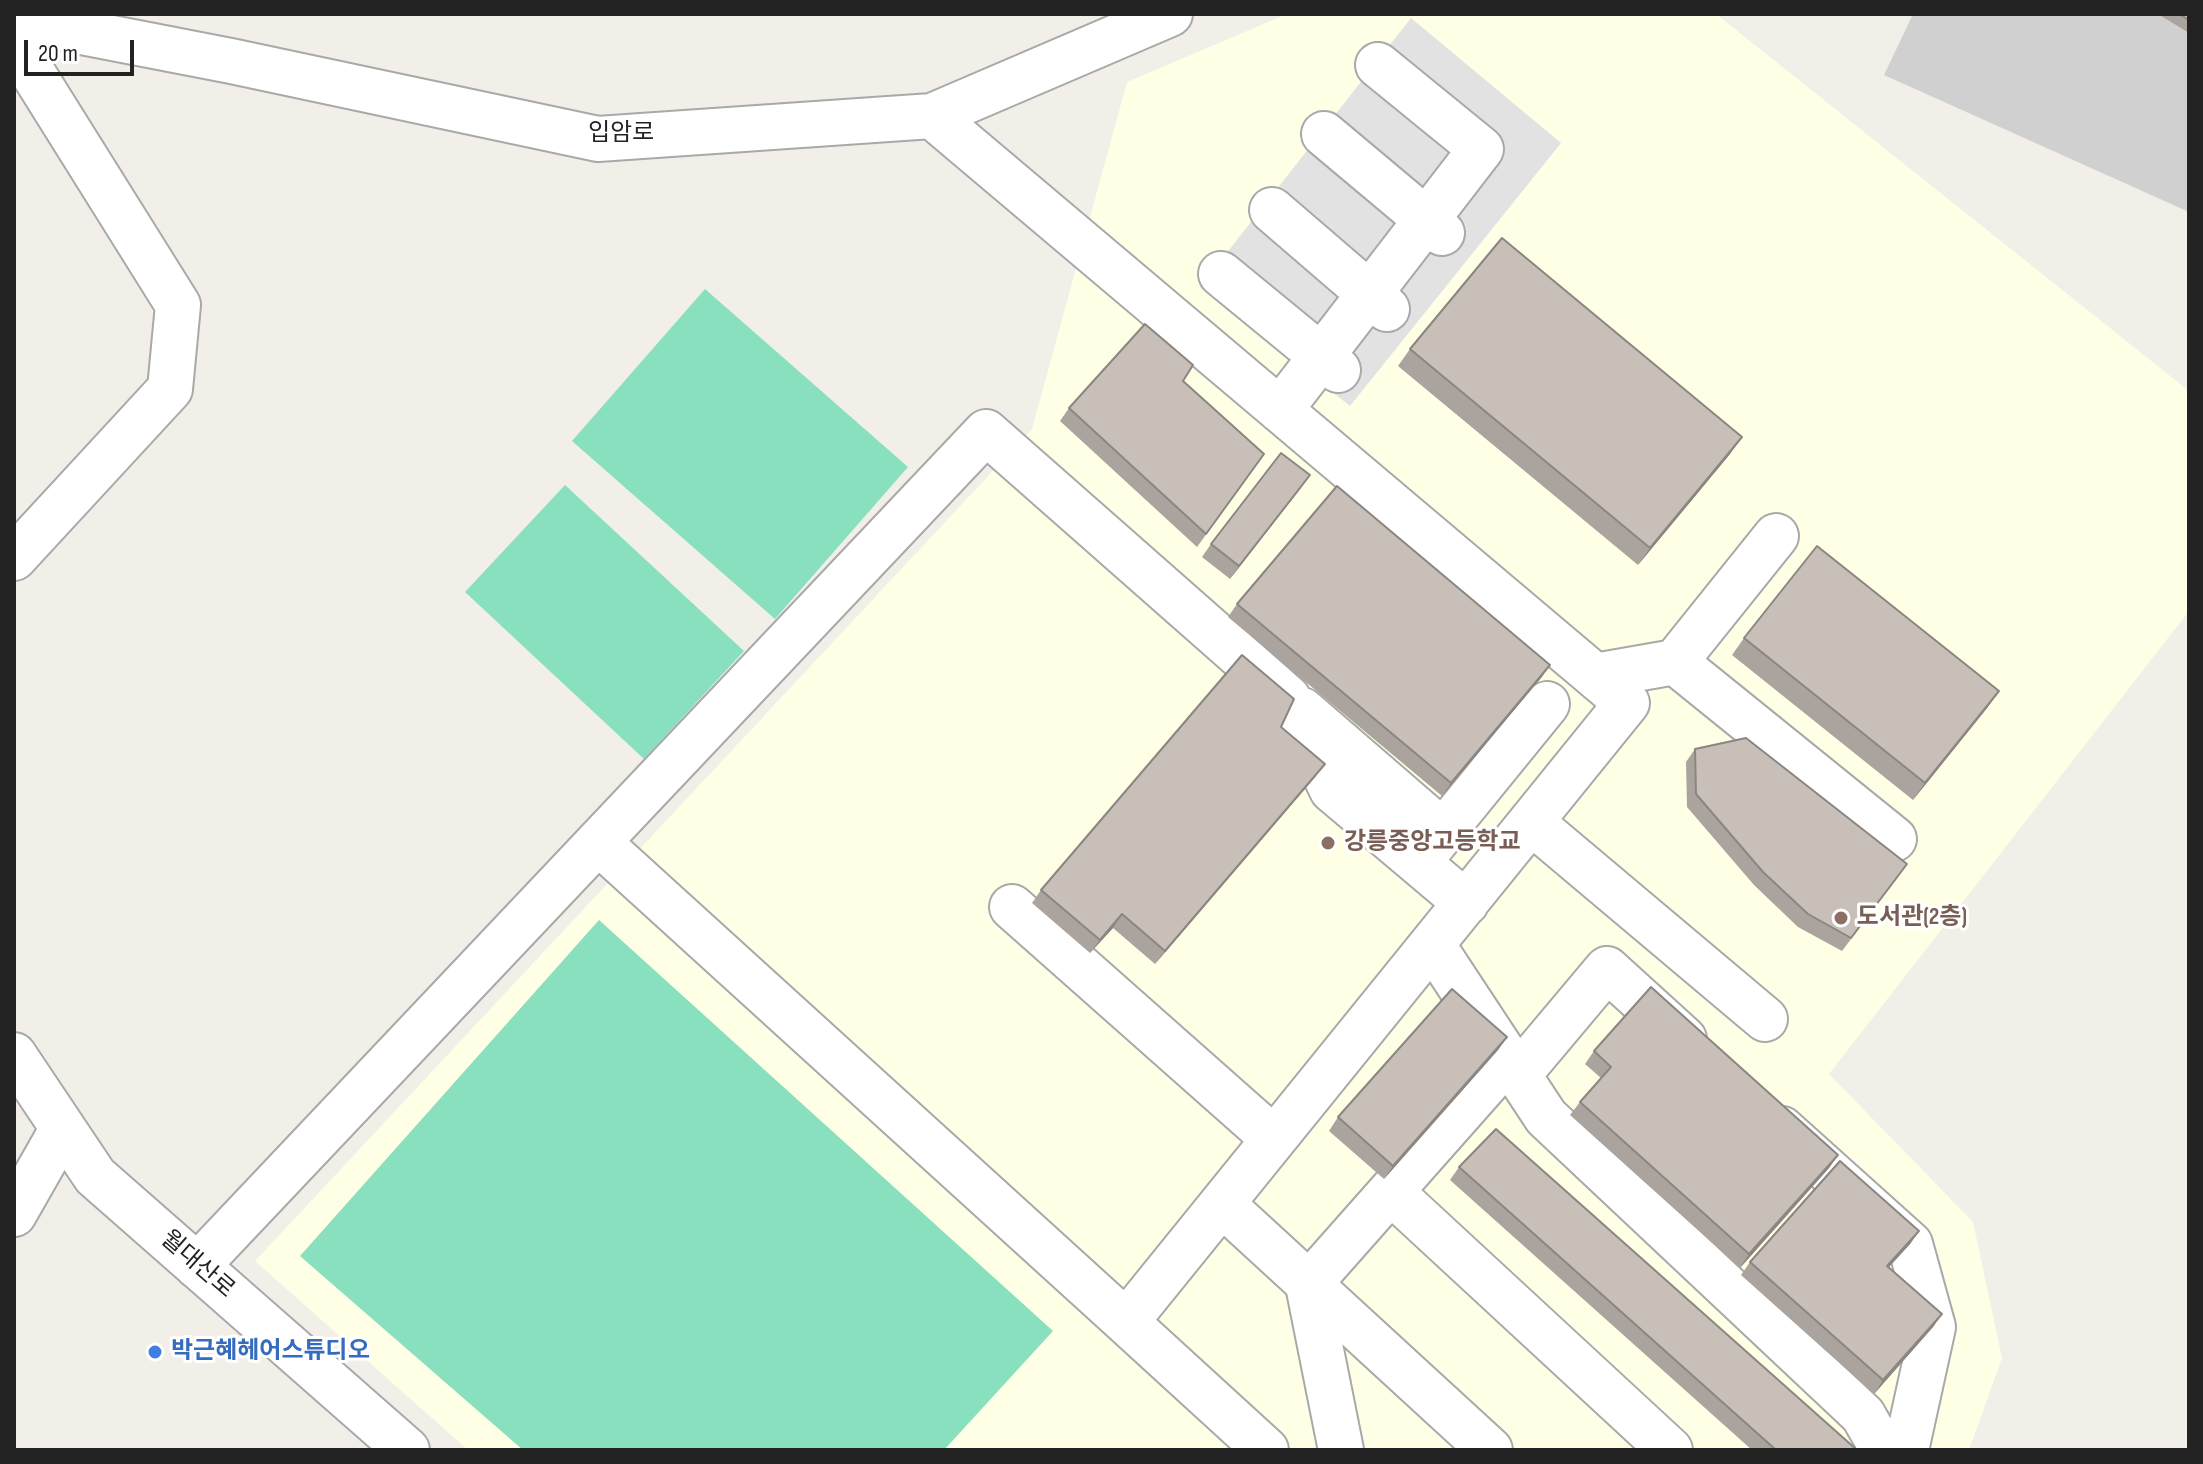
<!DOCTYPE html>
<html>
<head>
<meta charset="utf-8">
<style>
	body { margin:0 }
	#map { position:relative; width:2203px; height:1464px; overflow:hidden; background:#f2efe9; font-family:"Sofia Sans Condensed",sans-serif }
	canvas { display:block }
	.frame { position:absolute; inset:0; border:16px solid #222; pointer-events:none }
	.scale { position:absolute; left:24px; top:40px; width:110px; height:36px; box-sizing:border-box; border:4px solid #222; border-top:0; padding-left:10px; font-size:24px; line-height:28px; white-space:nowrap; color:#222; -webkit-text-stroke:6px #fff; paint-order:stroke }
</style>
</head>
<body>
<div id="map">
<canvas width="2203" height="1464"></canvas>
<div class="frame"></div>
<div class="scale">20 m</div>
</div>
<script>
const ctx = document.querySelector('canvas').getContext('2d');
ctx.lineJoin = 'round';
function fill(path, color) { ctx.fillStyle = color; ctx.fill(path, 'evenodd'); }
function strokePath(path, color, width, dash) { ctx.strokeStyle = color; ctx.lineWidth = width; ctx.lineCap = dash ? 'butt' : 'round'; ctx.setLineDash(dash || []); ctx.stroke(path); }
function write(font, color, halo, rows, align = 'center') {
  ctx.font = font + ' "Sofia Sans Condensed","Noto Sans KR",sans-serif'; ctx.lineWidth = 6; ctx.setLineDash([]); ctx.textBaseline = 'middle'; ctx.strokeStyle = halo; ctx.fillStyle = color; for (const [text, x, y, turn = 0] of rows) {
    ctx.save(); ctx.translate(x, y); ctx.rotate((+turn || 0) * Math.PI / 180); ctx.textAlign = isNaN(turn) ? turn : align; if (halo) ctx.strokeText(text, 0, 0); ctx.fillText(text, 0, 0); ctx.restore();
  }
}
fill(new Path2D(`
	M1287 14H1716L2189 391V611L1829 1074 1973 1222 2002 1358 1969 1450H468L255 1261 1032 429 1127 82Z`), '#ffffe5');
fill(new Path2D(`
	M1913 14H2189V212L1884 75Z`), '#d0d0d0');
fill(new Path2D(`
	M705 289 908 467 775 619 572 441Z
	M565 485 744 651 644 759 465 592Z
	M599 920 1053 1331 944 1450H523L300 1256Z`), '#88e0be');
fill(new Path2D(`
	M1411 18 1561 143 1350 406 1200 287Z`), '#e2e2e2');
const minor = new Path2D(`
	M14 19 231 61 598 139 932 116 1170 14
	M14 43 178 305 170 389 14 558
	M932 116 1627 703 1126 1322 1266 1450
	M1324 134 1442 233
	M1272 210 1387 309
	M1221 274 1338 370
	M1280 410 1481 149 1378 65
	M1675 662 1776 536
	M1595 676 1675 662 1894 839
	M1302 710 1443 832
	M1531 822 1765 1019
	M598 842 1126 1322
	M1425 854 1547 704
	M1012 907 1274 1139
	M1432 944 1546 1117 1863 1415 1883 1450
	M14 1055 95 1176 407 1450
	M1518 1075 1607 969 1684 1039
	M1782 1129 1910 1244 1933 1327 1906 1450
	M1391 1192 1670 1450
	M1222 1204 1490 1450
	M14 1214 63 1128
	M197 1266 986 432 1288 698 1332 790 1466 903
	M1341 1450 1308 1285 1508 1059`);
strokePath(minor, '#a9a9a9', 48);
strokePath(minor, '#fff', 44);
fill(new Path2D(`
	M2158 14H2189V33Z
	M1410 349 1730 454 1638 565 1398 366Z
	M1183 381 1264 454 1197 547 1060 421 1069 408Z
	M1310 475 1230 579 1202 557 1211 544Z
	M1237 604 1550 665 1541 678 1442 796 1228 617Z
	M1744 638 1999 691 1987 708 1913 800 1732 655Z
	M1281 727 1315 777 1155 964 1113 928 1090 953 1032 903 1041 890Z
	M1695 749 1898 877 1842 951 1798 927 1754 885 1687 807 1686 762Z
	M1507 1037 1498 1050 1384 1179 1329 1131 1338 1117Z
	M1594 1051 1838 1155 1829 1168 1740 1268 1570 1115 1580 1102 1601 1078 1585 1064Z
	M1459 1167 1857 1450H1752L1450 1180Z
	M1919 1231 1910 1244 1889 1267 1942 1314 1933 1327 1874 1394 1741 1275 1750 1262Z`), '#aba49e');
fill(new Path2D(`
	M1742 437 1730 454 1638 565 1650 548Z
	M1310 475 1301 488 1230 579 1239 566Z
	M1550 665 1541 678 1442 796 1451 783Z
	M1999 691 1987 708 1913 800 1925 783Z
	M1325 764 1315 777 1155 964 1165 951Z
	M1122 914 1113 928 1090 953 1100 940Z
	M1507 1037 1498 1050 1384 1179 1393 1166Z
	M1838 1155 1829 1168 1740 1268 1749 1254Z
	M1919 1231 1910 1244 1878 1279 1887 1266Z
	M1942 1314 1933 1327 1874 1394 1883 1380Z`), '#8b8681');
const building = new Path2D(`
	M2179 14H2189V20Z
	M1502 238 1742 437 1650 548 1410 349Z
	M1145 324 1193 365 1183 381 1264 454 1206 534 1069 408Z
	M1281 453 1310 475 1239 566 1211 544Z
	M1337 486 1550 665 1451 783 1237 604Z
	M1817 546 1999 691 1925 783 1744 638Z
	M1242 655 1294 699 1281 727 1325 764 1165 951 1122 914 1100 940 1041 890Z
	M1746 738 1907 864 1851 938 1808 914 1763 872 1696 794 1695 749Z
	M1651 987 1838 1155 1749 1254 1580 1102 1611 1067 1594 1051Z
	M1452 989 1507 1037 1393 1166 1338 1117Z
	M1496 1129 1857 1450H1776L1459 1167Z
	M1840 1161 1919 1231 1887 1266 1942 1314 1883 1380 1750 1262Z`);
fill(building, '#c7bfb8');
strokePath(building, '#8b8681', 2);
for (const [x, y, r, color] of [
	[1328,843,8,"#8d6e63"],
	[1841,918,8,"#8d6e63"],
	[155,1352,8,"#3f7fe0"]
]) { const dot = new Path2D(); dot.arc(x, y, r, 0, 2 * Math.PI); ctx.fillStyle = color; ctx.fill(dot); strokePath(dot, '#fff', 3); }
write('24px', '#222', '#fff', [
	["입암로",621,134],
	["월대산로",197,1265,41]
]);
write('bold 24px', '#785e54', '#fff', [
	["강릉중앙고등학교",1344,843],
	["도서관(2층)",1857,918]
], 'left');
write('bold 24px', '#366cbe', '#fff', [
	["박근혜헤어스튜디오",171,1352]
], 'left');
</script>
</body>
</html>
